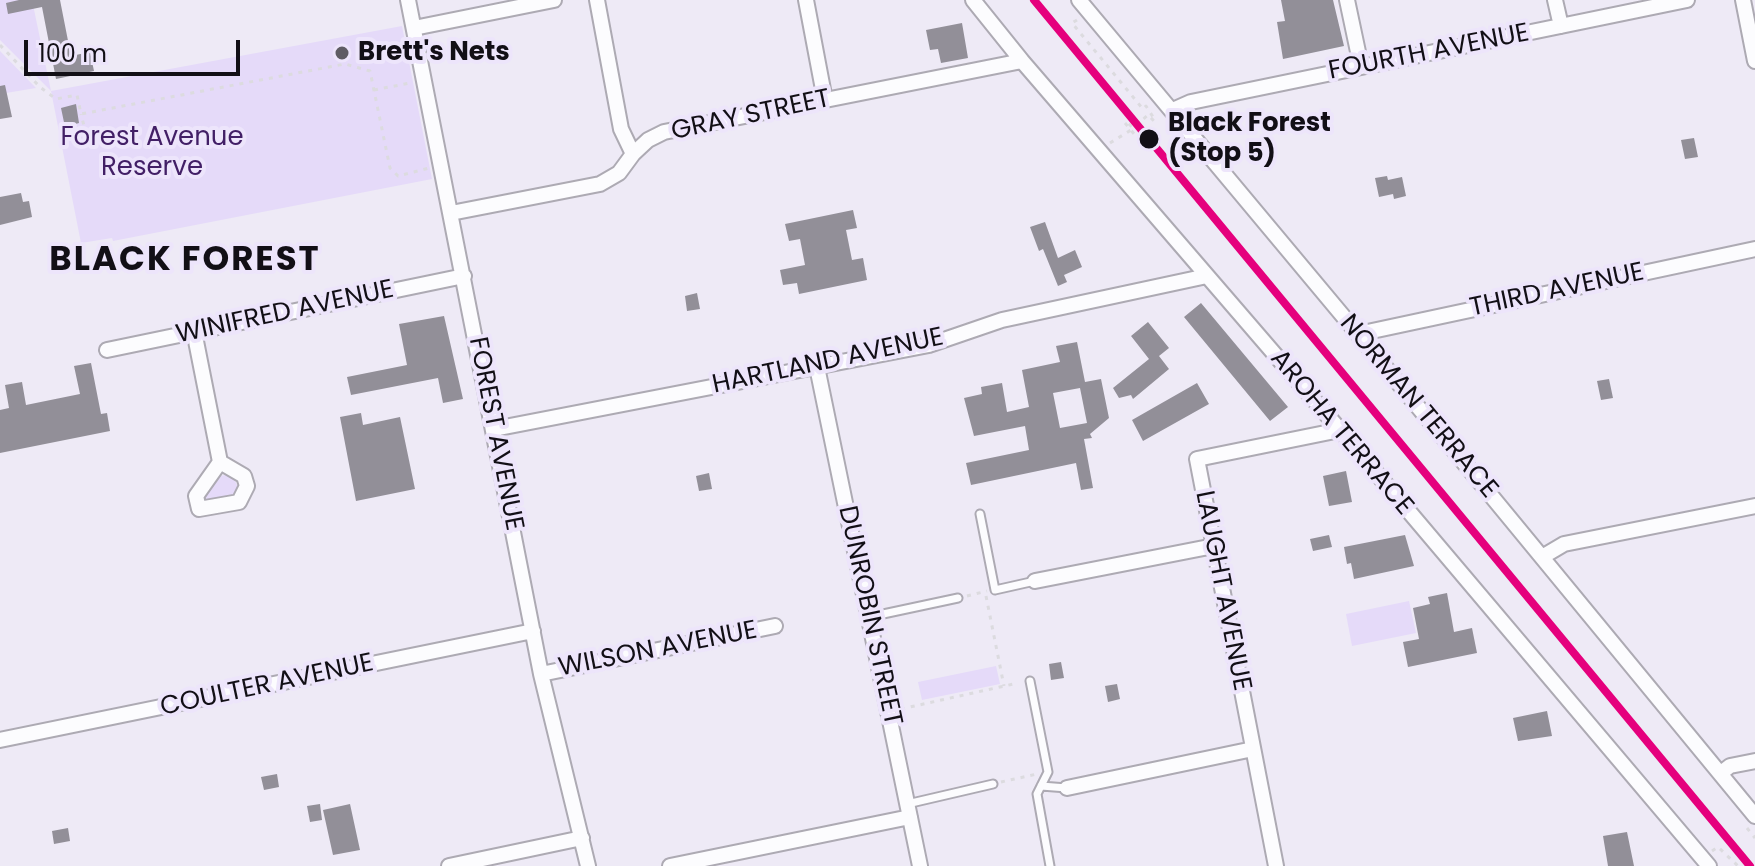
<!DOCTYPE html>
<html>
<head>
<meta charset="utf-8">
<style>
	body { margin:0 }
	#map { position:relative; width:1755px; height:866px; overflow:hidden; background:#eeeaf6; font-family:Poppins,sans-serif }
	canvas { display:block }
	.scale { position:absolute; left:24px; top:40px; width:216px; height:36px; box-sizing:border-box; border:4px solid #120f16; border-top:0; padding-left:10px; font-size:24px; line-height:28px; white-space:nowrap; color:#120f16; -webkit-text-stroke:6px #ede5fb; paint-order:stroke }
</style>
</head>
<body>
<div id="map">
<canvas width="1755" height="866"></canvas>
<div class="scale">100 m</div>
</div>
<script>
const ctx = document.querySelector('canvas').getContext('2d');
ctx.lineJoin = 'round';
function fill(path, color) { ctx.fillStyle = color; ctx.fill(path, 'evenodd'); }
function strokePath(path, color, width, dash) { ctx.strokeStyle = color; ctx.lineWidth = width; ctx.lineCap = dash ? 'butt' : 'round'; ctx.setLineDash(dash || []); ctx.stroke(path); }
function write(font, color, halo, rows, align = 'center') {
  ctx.font = font + ' Poppins,sans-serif'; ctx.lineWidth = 8; ctx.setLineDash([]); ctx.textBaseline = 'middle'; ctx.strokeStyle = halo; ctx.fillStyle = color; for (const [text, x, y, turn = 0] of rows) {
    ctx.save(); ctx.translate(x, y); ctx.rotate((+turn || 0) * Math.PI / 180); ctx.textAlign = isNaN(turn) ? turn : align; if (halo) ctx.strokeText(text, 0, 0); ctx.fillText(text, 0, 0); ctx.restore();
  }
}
fill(new Path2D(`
	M0 0H32L51 91 402 26 432 179 113 241 112 238 81 243 51 91 0 40Z
	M0 51 36 88 0 94Z
	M225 475 234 479 238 487 233 496 205 500 204 496 221 476Z
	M1409 601 1416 633 1352 646 1346 614Z
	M996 666 1000 684 922 700 918 682Z`), '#e5daf9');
fill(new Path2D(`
	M19 0H60L71 56 90 52 94 71 56 79 42 7 8 14 6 3Z
	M1281 0H1333L1344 46 1283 59 1277 22 1285 21Z
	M962 23 968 58 941 63 938 49 930 50 926 30Z
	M5 85 12 117 0 119V86Z
	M76 104 79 123 65 127 61 108Z
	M1694 138 1698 157 1685 159 1681 140Z
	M1387 176 1388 180 1402 177 1406 196 1394 199 1393 194 1379 197 1375 178Z
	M21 193 23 202 29 201 32 217 0 225V197Z
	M853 210 857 228 846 230 852 260 863 258 867 280 799 294 797 283 783 285 780 270 805 265 800 239 789 241 785 224Z
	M1045 222 1058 258 1075 250 1082 267 1064 275 1067 282 1058 286 1043 249 1039 251 1030 227Z
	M697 293 700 309 687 311 685 296Z
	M1201 303 1288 407 1270 421 1184 317Z
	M444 316 463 399 443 403 438 378 351 395 347 377 407 365 399 324Z
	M1148 322 1169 348 1159 356 1169 369 1133 399 1131 395 1119 398 1113 388 1149 359 1131 336Z
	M1077 342 1085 382 1101 379 1109 418 1090 434 1092 438 1084 439 1093 488 1081 490 1076 463 971 485 966 463 1029 450 1025 426 974 436 964 398 982 394 981 387 1002 383 1007 412 1029 407 1022 370 1060 362 1056 346ZM1080 388 1087 423 1060 428 1053 393Z
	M91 363 101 414 107 413 110 431 0 453V410L9 408 5 385 22 382 26 405 80 394 74 366Z
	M1609 379 1613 398 1601 400 1597 381Z
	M1197 383 1209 404 1143 441 1132 420Z
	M361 413 363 425 400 417 415 489 356 501 340 417Z
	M1346 471 1352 502 1329 506 1323 476Z
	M709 473 712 489 699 491 696 476Z
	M1329 535 1332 547 1313 551 1310 539Z
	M1405 535 1414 566 1354 579 1351 563 1347 564 1344 547Z
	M1447 593 1454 632 1472 628 1477 653 1408 667 1403 642 1419 639 1413 608 1430 604 1428 597Z
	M1061 662 1064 678 1051 680 1049 664Z
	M1117 684 1120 699 1108 702 1105 686Z
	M1547 711 1552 736 1518 741 1513 718Z
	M277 774 279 787 264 790 261 777Z
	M320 804 322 820 310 822 307 806Z
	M350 804 360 850 333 855 323 810Z
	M68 828 70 841 54 844 52 831Z
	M1627 832 1634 866H1608L1603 836Z`), '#928f98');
const service = new Path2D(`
	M980 514 995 590 1035 581
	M869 617 958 598
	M1030 681 1048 772 1037 794 1050 866
	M1041 786 1067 788
	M907 804 993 784`);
const minor = new Path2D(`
	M408 0 541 674 588 866
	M597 0 621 129 633 154
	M806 0 825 100
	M973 0 1022 61 1340 430 1709 866
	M1079 0 1358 334 1755 816
	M1347 0 1361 66
	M1555 0 1561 26
	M1743 0 1755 61
	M414 28 554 0
	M1173 110 1191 102 1687 0
	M451 213 600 184 619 173 633 154 648 140 664 132 1022 61
	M194 331 220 462 196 496 199 509 239 502 247 486 244 476 220 462
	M1358 334 1755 249
	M107 350 464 276
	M817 367 920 866
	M494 429 929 345 1002 320 1207 276
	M1542 557 1564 544 1755 506
	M1035 581 1214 546
	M541 674 775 626
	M0 740 533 631
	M1721 773 1730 766 1755 761
	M1067 788 1253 749
	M449 866 582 838
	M670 866 910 817
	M1276 866 1197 459 1340 430`);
strokePath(service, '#adaab3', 11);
strokePath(minor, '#adaab3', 18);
strokePath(new Path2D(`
	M1077 20 1072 23 1138 103 1143 109 1146 106 1155 120 1154 121 1148 115 1133 128 1127 122 1125 123
	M0 45 40 87 56 99 77 95 81 114 345 64 370 71 390 168 398 176 429 168
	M374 90 410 83
	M1125 123 1135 135 1137 134 1139 136
	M71 133 85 130 81 114
	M1110 143 1131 130
	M967 596 987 591
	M986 596 1004 686
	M901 709 1018 683
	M1001 782 1037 774
	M1747 828 1755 838
	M1712 851 1718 847 1738 866`), '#dcdbdf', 3, [4, 6]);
strokePath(service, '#fcfcfe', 7);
strokePath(minor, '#fcfcfe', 14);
strokePath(new Path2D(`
	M1034 0 1750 866`), '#e5007d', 8);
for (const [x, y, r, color] of [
	[342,53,8,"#5f5c64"],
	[1149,139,11,"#120f16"]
]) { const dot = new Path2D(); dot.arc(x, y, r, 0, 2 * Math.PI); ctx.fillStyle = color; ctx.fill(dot); strokePath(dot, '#ede5fb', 3); }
write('bold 26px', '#120f16', '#ede5fb', [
	["Brett's Nets",358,53]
], 'left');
write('26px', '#120f16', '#ede5fb', [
	["FOURTH AVENUE",1429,53,-11],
	["GRAY STREET",751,116,-12],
	["THIRD AVENUE",1557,291,-12],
	["WINIFRED AVENUE",285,313,-12],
	["HARTLAND AVENUE",828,362,-12],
	["NORMAN TERRACE",1418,407,50],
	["AROHA TERRACE",1341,433,50],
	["FOREST AVENUE",495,434,79],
	["LAUGHT AVENUE",1222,591,79],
	["DUNROBIN STREET",869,616,78],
	["WILSON AVENUE",658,650,-11],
	["COULTER AVENUE",267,686,-12]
]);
write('bold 26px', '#120f16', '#ede5fb', [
	["Black Forest",1168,124],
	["(Stop 5)",1168,154]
], 'left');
write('26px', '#421f66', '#ede5fb', [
	["Forest Avenue",152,138],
	["Reserve",152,168]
]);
ctx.letterSpacing = '2px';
write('bold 34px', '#120f16', '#ede5fb', [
	["BLACK FOREST",185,261]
]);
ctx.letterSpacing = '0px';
</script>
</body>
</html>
